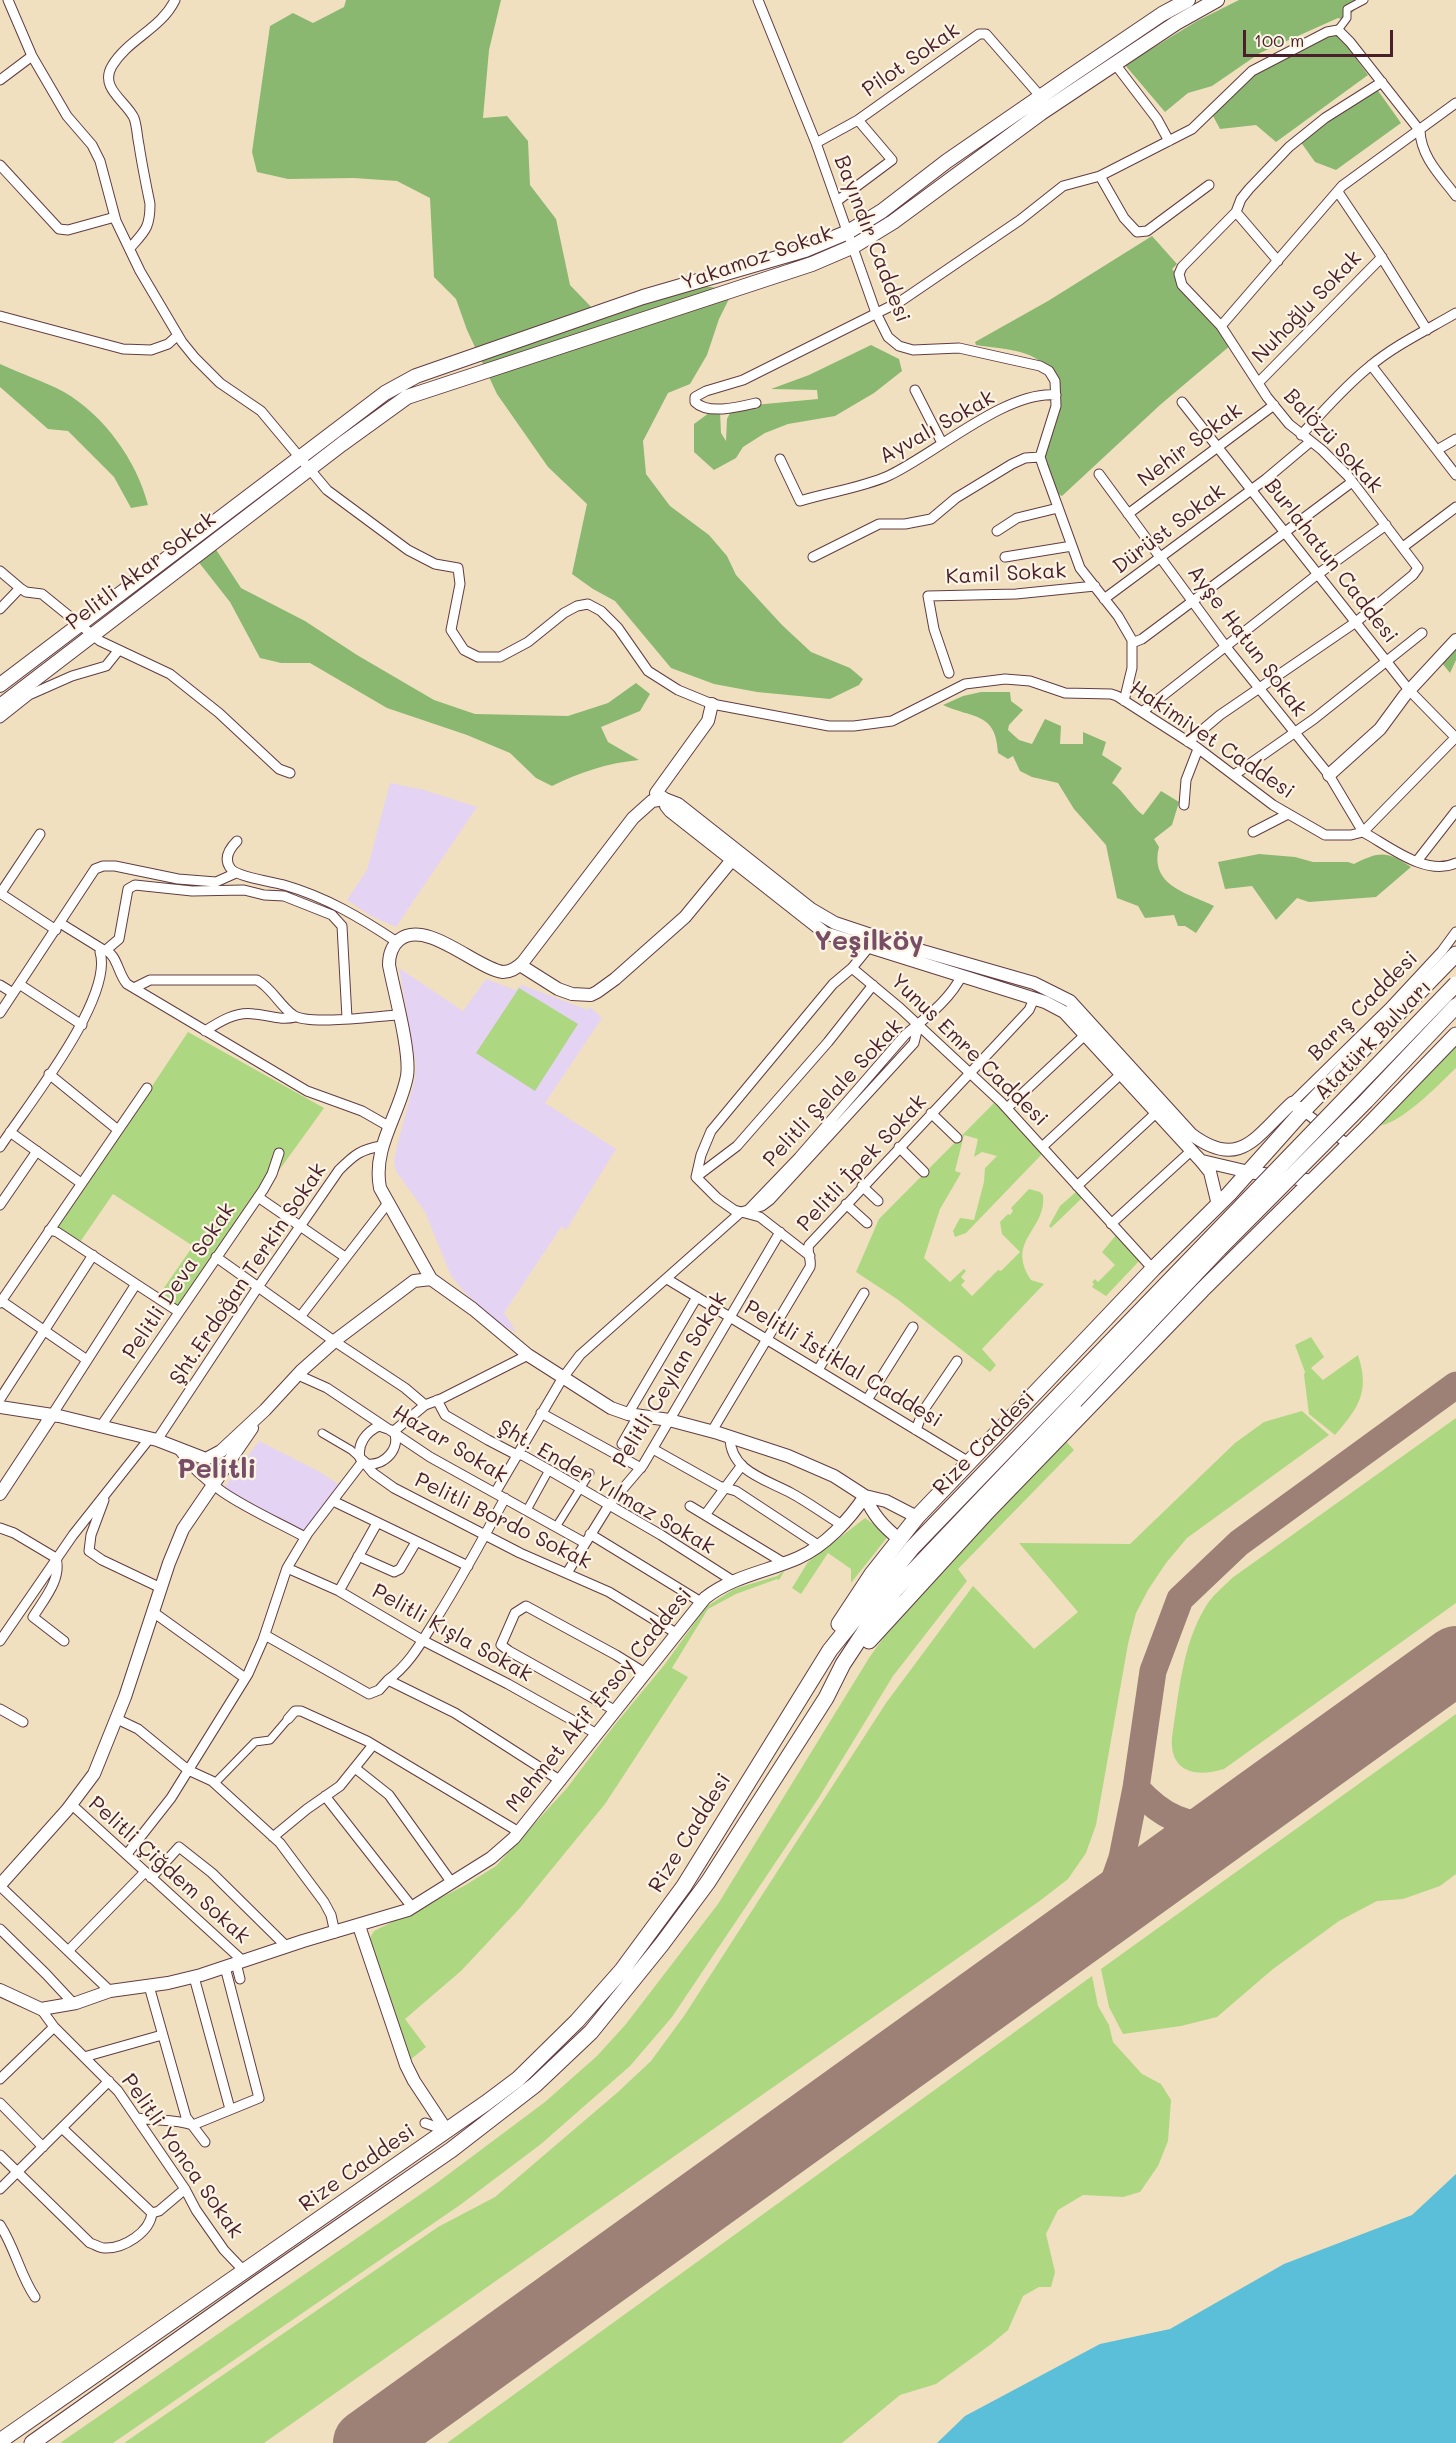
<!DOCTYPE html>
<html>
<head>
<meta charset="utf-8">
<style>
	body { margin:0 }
	#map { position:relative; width:1456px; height:2443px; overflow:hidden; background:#f0e0c0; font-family:Mali,sans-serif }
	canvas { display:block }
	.scale { position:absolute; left:1243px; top:30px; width:150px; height:27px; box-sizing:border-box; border:3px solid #4a1f2b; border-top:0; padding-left:8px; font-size:18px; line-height:21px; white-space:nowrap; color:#4a1f2b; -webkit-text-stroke:4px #fcf5e5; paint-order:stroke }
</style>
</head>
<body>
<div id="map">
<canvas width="1456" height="2443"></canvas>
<div class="scale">100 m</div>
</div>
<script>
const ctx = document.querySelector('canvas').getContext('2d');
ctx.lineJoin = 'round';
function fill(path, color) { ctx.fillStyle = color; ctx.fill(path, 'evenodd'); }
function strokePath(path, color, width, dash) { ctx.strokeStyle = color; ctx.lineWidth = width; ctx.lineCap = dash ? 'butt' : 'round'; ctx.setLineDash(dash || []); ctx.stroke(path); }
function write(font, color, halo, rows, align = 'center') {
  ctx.font = font + ' Mali,sans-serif'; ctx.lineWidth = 4.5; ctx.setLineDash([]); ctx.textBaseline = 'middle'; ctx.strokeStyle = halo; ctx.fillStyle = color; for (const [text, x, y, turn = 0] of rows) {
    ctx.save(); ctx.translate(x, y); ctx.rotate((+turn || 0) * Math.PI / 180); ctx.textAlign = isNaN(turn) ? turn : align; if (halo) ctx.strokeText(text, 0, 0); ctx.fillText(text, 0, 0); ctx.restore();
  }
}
fill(new Path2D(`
	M390 783 424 790 477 807 396 927 371 916 347 900 367 870Z
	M399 968 463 1011 486 979 515 990 522 985 588 1010 590 1007 602 1018 545 1103 616 1149 566 1230 561 1227 504 1313 517 1333 500 1324 465 1293 451 1276 425 1212 396 1171 394 1163 397 1146 415 1079 416 1065Z
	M259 1441 320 1472 341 1486 306 1533 224 1488Z`), '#e4d3f2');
fill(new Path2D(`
	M519 988 578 1024 535 1091 476 1053Z
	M188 1032 324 1108 179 1309 159 1295 193 1246 113 1194 80 1242 57 1229Z
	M1456 1046V1068C1439 1084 1399 1127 1375 1126Z
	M996 1101 1043 1153 966 1233 955 1237 953 1231 960 1218 974 1220 984 1182 985 1168 997 1156 982 1152 974 1157 978 1139 964 1135 955 1171 961 1173 940 1209 924 1258 950 1282 964 1269 966 1271 961 1277 965 1281 961 1285 972 1296 998 1270 1001 1271 1020 1252 1002 1234 1000 1222 1008 1214 1010 1215 1013 1211 1011 1208 1029 1189 1040 1192 1043 1195C1047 1230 1005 1240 1031 1280L1044 1284 982 1349 996 1365 990 1372 897 1299 856 1272 879 1219Z
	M1077 1191 1083 1197 1051 1228 1049 1226 1060 1206Z
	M1117 1234 1141 1259 1106 1296 1092 1287 1094 1284 1092 1282 1095 1279 1098 1282 1115 1265 1102 1252Z
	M1311 1337 1324 1357 1311 1368 1323 1380 1358 1355C1370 1392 1359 1407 1335 1435L1309 1414 1304 1375 1305 1372 1295 1345Z
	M1302 1411 1329 1435 1187 1538 1166 1563 1148 1590 1136 1613 1128 1644 1096 1825 1086 1853 1068 1879 1041 1900 264 2443H124L438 2227 495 2197 618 2092 651 2061 684 2016 886 1703 973 1586 1034 1649 1078 1612 1019 1543 1130 1544 1235 1443 1264 1422Z
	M1456 1418V1603L1224 1769C1196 1778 1169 1772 1172 1737 1179 1693 1182 1645 1206 1606 1212 1596 1223 1587 1232 1578Z
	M1064 1439 1074 1450 958 1569 967 1581 893 1676 818 1799 672 2017 630 2066 541 2144 460 2205 113 2443H60L434 2185 545 2102 597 2056 626 2024 718 1904 869 1658 896 1620Z
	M865 1518 889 1535 851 1583V1569L828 1553 801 1594 792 1588 808 1562Z
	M785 1570 779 1580 777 1579 736 1594 708 1609 672 1668 688 1677 605 1804 520 1908 461 1971 405 2019 426 2047 410 2060 368 1941 374 1931 464 1886 496 1866 567 1788 613 1727 665 1664 706 1607 734 1589 777 1576Z
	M1456 1714V1874L1440 1886 1403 1899 1377 1901 1339 1921 1273 1969 1217 2017 1181 2026 1123 2034 1109 2007 1101 1969Z
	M1092 1976 1098 2006 1109 2025 1113 2042 1142 2074 1161 2084 1171 2100 1168 2141 1158 2166 1140 2192 1123 2197 1083 2195 1058 2210 1046 2234 1055 2272 1051 2287H1039L1023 2296 1008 2330 990 2345 936 2384 900 2395 842 2443H447Z`), '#aed782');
fill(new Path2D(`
	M346 0H501L489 50 483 118 507 116 528 141 530 185 556 219 570 285 595 311 705 286 733 291 719 319 707 355 690 384 668 393 643 441 646 474 670 506 709 535 727 556 736 575 782 625 811 652 850 668 863 679 859 685 830 699 757 692 714 684 671 668 615 601 593 589 572 574 587 504 548 467 497 394 467 330 456 299 434 277 430 198 397 181 354 178 288 179 257 172 252 152 270 26 293 13 313 23 344 7Z
	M1239 0H1364L1345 20 1338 18 1260 53 1212 86 1188 93 1165 112 1125 65 1197 21Z
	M1336 31 1368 75 1276 142 1256 125 1220 129 1212 114 1236 81Z
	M1374 85 1401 123 1336 170 1315 162 1300 141Z
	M1152 236 1177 264 1172 269 1195 295 1231 345 1160 405 1062 496 1058 494 1044 458 1056 378C1034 347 1011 351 976 345L975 342 1048 301Z
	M871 345 899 359 902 371 874 393 835 416 788 424 765 433 743 447 736 458 714 470 694 452V424L709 413 720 411 721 433 726 441 727 419 733 407 818 399 817 390 771 389 809 375Z
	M0 364C21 374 44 381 64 392 104 415 137 461 148 505L131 508 114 477 68 431 48 429 0 387Z
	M215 548 241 588 305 621 357 655 434 700 475 714 568 716 608 703 636 683 650 694 640 711 601 727 608 742 639 760C608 763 580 772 552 786L536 778 510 753 467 735 387 708 310 663H281L260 658 230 602 197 560Z
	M1456 642V660L1450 673 1438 658Z
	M981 692H1010L1011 701 1023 710 1009 725 1008 730 1019 740 1032 744 1045 719 1061 726 1060 744H1083V732L1106 742 1102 755 1122 768 1112 783C1125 792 1131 806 1143 815L1161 791 1179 802 1172 825 1154 839 1159 847C1149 886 1188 893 1214 906L1196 933 1185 926H1178L1174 915 1145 918 1138 906 1117 898 1106 845 1074 809 1058 783 1032 777 1020 771 1013 756 1008 759 998 753C996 712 974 719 943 705L963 696Z
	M1259 854 1295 857 1313 862H1348L1354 864C1380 851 1387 851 1411 867L1376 897 1309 902 1297 898 1276 920 1252 886 1225 889 1218 862Z`), '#8ab870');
fill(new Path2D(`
	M1456 2174V2443H937L965 2416 1100 2344 1170 2329 1284 2264 1412 2215Z`), '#5bbfd9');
strokePath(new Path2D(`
	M1136 1788C1162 1817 1187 1829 1226 1824
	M1093 1920 1110 1892 1122 1858 1136 1788 1153 1671 1180 1599 1239 1543 1456 1385`), '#9d8076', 27);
strokePath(new Path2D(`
	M367 2443 1456 1660`), '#9d8076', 68);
const pedestrian = new Path2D(`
	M1338 30 1347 18V9L1364 0
	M322 1433 351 1450 362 1460
	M527 1510 549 1470
	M556 1527 590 1473
	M215 1783 255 1742 270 1740 288 1719`);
const minor = new Path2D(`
	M8 0 32 56 67 116 92 145 100 161 116 221 140 271 182 342 195 358 220 383 261 411 327 490 408 550 435 564 458 568 460 584 451 630 464 650 478 657H500L528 642 564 613 577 606 588 604 601 611 618 628 648 671 678 690 712 704 829 726H854L892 721 965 684 1005 679 1030 681 1065 693 1111 694 1117 696 1195 746 1273 805 1325 835H1351L1363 832C1389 846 1426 877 1456 863
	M758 0 816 143 876 313 888 337 899 346 913 350 959 348 1040 366 1049 371 1055 381 1056 406 1040 457 1043 466 1080 568 1118 616 1132 640V668L1124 701
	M1115 64 1157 119 1169 141
	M0 80 32 56
	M816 143 858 120 979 34H986L1041 97
	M0 165 59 229 68 230 115 217
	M1100 176 1124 218 1137 232 1147 231 1209 185
	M1338 192 1379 253 1427 330
	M837 201 892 160 858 120
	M1236 212 1278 261
	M130 248C145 231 150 228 150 204 146 184 142 165 139 145 137 136 137 126 134 118 126 101 99 88 112 66 128 39 161 29 175 0
	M0 316 123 349 151 350 168 344 178 335
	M1221 326 1342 186 1456 103
	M1371 365 1456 475
	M1258 383 1382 257
	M915 390 942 443
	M1182 402 1409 690 1456 738
	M756 403C739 407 708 415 695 402V397L706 391 743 380 901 301 1020 220 1063 186 1100 176 1192 129 1252 71 1327 32 1338 30 1350 42 1420 131C1421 157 1441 176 1456 196
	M1301 435C1323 412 1344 387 1369 367 1395 345 1427 330 1456 313
	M1437 450 1456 439
	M780 459 800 501C829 492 861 488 888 476 934 455 1006 390 1056 395
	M1099 474 1226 647 1329 775 1363 832 1456 737
	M1128 514 1274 405
	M997 531 1017 518 1058 508
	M1403 547 1456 507
	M813 557 879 524H905L931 519 956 498 1012 464 1025 458 1040 457
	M1005 557 1072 546
	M0 571 20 588 0 609
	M20 588 26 592 42 594 100 641 170 674 219 713 279 769 290 773
	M1104 599 1266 479 1310 442
	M1132 643 1142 639 1352 482
	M949 673 934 629 928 596 1016 594 1095 586
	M1142 712 1318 574 1386 525
	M0 718 29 695 72 676 106 666 118 651
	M1188 742 1220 715 1356 622 1413 575 1418 568 1348 476 1322 450 1289 424 1267 397 1221 326 1182 285 1179 274 1182 267 1236 212 1241 199 1249 189 1289 147 1325 118 1382 82
	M1234 775 1314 719 1422 633
	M1184 805 1186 780 1198 749
	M1253 832 1288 814
	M237 841C229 849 223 859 231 869 238 877 273 882 284 885 326 897 361 918 397 942
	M1417 861 1456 811
	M0 893 56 930
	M0 894 40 834
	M60 923 102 949
	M869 947 852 968 900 1008 1001 1102 1153 1269
	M106 950 119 939 128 889 135 885 192 891 244 890 264 895 284 896 332 915 342 926 347 1018
	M19 984 82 1025
	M0 985 13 993
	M134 988 150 980H257C272 988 279 1005 293 1015 308 1026 377 1016 398 1015
	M0 1013 95 869 103 866H115L178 879 216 882 236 873
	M205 1031C219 1022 236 1011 254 1014 269 1015 280 1021 296 1017
	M49 1074 118 1130
	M1292 1103 1389 1008 1442 951 1456 932
	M1007 1108 1086 1034
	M1303 1111 1349 1145
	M931 1113 957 1138
	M10 1132 81 1183
	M0 1147C27 1106 114 998 100 952L102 949C118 953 117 973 127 984L307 1091 362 1111 390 1127
	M899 1147 924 1172
	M1042 1147 1121 1074
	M696 1177 701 1155 711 1131 833 984 852 968
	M862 1186 878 1201
	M1077 1186 1156 1113
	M258 1197 345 1257
	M846 1204 867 1223
	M0 1205 37 1151
	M749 1209 799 1157 905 1035C925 1018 950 1000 962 975
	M1111 1224 1191 1151
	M49 1230 57 1232 136 1284 52 1415
	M810 1256 760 1217 734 1210 717 1198 696 1177 737 1146 828 1042 873 985
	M216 1257 334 1341 405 1388 425 1405
	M667 1279 969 1462
	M136 1284 179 1312
	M0 1300 87 1360
	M0 1303 147 1088
	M300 1317 388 1203
	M818 1370 864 1293
	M298 1375 327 1388 430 1457 585 1543
	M0 1399 93 1255
	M437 1400 445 1415 488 1440 513 1453 524 1456 549 1470 661 1535 733 1581
	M867 1400 913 1327
	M541 1413 641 1468
	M628 1414 697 1297
	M101 1426 263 1190 272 1174 279 1153
	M379 1426 394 1431C401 1448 385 1466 367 1464L360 1458C357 1444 366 1432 379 1426Z
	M916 1430 923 1411 957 1361
	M394 1431 425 1405 441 1399 528 1355
	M712 1431 810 1267C812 1259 806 1252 809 1245L1029 1010 1034 999
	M730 1437C730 1471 765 1479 791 1493 808 1502 825 1515 842 1525
	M157 1440 258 1287 339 1170C354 1155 361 1149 382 1146
	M622 1444 638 1416
	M653 1449 719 1486 736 1491 818 1545
	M179 1450C208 1493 261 1513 305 1537
	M495 1493 562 1379 580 1355 741 1212 762 1206 770 1200 914 1043 918 1027
	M505 1498C483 1539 461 1579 436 1619 422 1641 410 1664 388 1680L455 1713 561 1781
	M104 1500 91 1535 89 1551 102 1560 161 1588
	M333 1501 468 1566
	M690 1506 784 1563
	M705 1515 742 1465
	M0 1528 14 1533 56 1558C62 1579 44 1599 33 1617L64 1641
	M590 1534 701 1602
	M358 1556 394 1572 400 1569 416 1542
	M287 1568 339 1591 422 1640 508 1684 597 1734
	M567 1573 609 1505 643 1465 780 1232
	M339 1591 377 1523
	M153 1612 245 1678
	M265 1635 369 1694 379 1690 388 1680
	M0 1641 73 1535 149 1439
	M0 1709 23 1722
	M616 1711 509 1651 501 1645 515 1613 526 1606 616 1655 645 1673
	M117 1719 138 1729 188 1770 212 1781 280 1843 324 1902 331 1915 335 1933
	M288 1719 295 1711H301L367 1741 519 1832
	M355 1768 389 1795 452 1883
	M325 1796 412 1907
	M71 1804 243 1961
	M273 1837 307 1809 340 1786 373 1745
	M127 1854 171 1798 248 1674 263 1640 287 1568 308 1533 363 1461 373 1473 394 1488 520 1553 609 1592 676 1633
	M151 1878 179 1847 212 1873 287 1947
	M0 1886 110 1991
	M0 1929 46 1974 73 2003
	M68 1951 145 1872
	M236 1963 240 1979
	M194 1977 230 2109
	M149 1986 186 2117 205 2142
	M41 2009 54 2027 118 2091 185 2189 196 2210 224 2250 245 2272
	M84 2057 162 2035
	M0 2079 54 2027
	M0 2103 43 2147
	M137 2118C155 2121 176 2119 193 2125L259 2098 225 1967
	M425 2123 447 2131
	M62 2128 152 2213 159 2211 185 2189
	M0 2155 90 2243C94 2244 100 2248 104 2248 124 2249 150 2232 152 2213
	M0 2189 109 2081
	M0 2225C15 2248 20 2275 35 2297`);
const tertiary = new Path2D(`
	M712 704 708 721 656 793 665 799 678 804 811 909 835 923 898 944 1034 983 1070 1001 1191 1134C1240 1171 1256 1136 1292 1103L1303 1111
	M1329 775 1380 729 1405 695 1456 640
	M665 799 666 806 670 811 825 933 1045 1002 1064 1012 1201 1161 1210 1172 1218 1205
	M520 965 558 989 572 994 591 995 597 992 615 979 685 917 736 855
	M1202 1161 1249 1172 1313 1181
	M431 1279 380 1188C372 1147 400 1114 407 1076 411 1053 394 991 389 965 389 956 392 946 399 940 426 918 477 969 503 972 511 972 518 967 523 962L633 818 652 801 665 799
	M0 1407 59 1416 157 1440 206 1459 221 1451 265 1410 301 1371 337 1339 414 1281 431 1279 473 1309 528 1355 611 1408 628 1414 669 1420 718 1433 788 1456 834 1476 865 1496 886 1501 917 1517
	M0 1494 52 1415
	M865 1496C873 1515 883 1526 899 1539
	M0 1885 67 1810 94 1774 125 1697 169 1563 183 1529 252 1428
	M359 1926 406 2065 414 2081 447 2131
	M0 1990 41 2009 76 2003 110 1991 168 1983 201 1975 303 1941 408 1910 491 1858 514 1838 705 1598C733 1576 766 1572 798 1558 825 1546 849 1520 865 1496`);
const secondary = new Path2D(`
	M0 685 385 393 416 376 643 297 805 250 848 232 882 211 947 161 1069 77 1162 14 1188 0
	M0 706 342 444 407 397 812 264 854 246 893 222 1041 113 1176 23 1217 0`);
const trunk = new Path2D(`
	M839 1624 872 1574 917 1517 1153 1269 1229 1194 1303 1111 1456 954
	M869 1641 989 1510 1202 1290 1366 1128 1456 1035
	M0 2441 486 2103 518 2079 577 2021 622 1970 684 1886 830 1650 912 1548 1063 1391
	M32 2443 258 2283 451 2150 535 2085 591 2032 662 1944 708 1882 826 1698 843 1664 868 1626 895 1590 1075 1401`);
strokePath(pedestrian, '#633c41', 9);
strokePath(minor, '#633c41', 11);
strokePath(tertiary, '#633c41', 14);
strokePath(secondary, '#633c41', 16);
strokePath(trunk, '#633c41', 17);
strokePath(pedestrian, '#fff', 7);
strokePath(minor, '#fff', 9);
strokePath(tertiary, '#fff', 12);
strokePath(secondary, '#fff', 14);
strokePath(trunk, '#fff', 15);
const trunkBridge = new Path2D(`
	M1063 1391 1456 984
	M1075 1401 1219 1249 1366 1101 1456 1006`);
strokePath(trunkBridge, '#633c41', 17, []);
strokePath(trunkBridge, '#fff', 15);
write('21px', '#4a1f2b', '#fcf5e5', [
	["Pilot Sokak",911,60,-35],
	["Bayındır Caddesi",872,239,69],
	["Yakamoz Sokak",757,258,-19],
	["Nuhoğlu Sokak",1307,307,-46],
	["Ayvalı Sokak",937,427,-29],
	["Balözü Sokak",1333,441,47],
	["Nehir Sokak",1190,445,-37],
	["Dürüst Sokak",1169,529,-37],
	["Burlahatun Caddesi",1331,561,52],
	["Pelitli Akar Sokak",141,571,-37],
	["Kamil Sokak",1006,574,-3],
	["Ayşe Hatun Sokak",1247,641,53],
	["Hakimiyet Caddesi",1212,740,34],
	["Barış Caddesi",1363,1006,-45],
	["Atatürk Bulvarı",1373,1040,-46],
	["Yunus Emre Caddesi",969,1050,44],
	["Pelitli Şelale Sokak",833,1093,-47],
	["Pelitli İpek Sokak",862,1163,-47],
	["Şht.Erdoğan Terkin Sokak",248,1274,-56],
	["Pelitli Deva Sokak",179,1281,-56],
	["Pelitli İstiklal Caddesi",843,1364,31],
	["Pelitli Ceylan Sokak",670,1380,-59],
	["Rize Caddesi",984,1443,-46],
	["Hazar Sokak",450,1444,31],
	["Şht. Ender Yılmaz Sokak",606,1487,30],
	["Pelitli Bordo Sokak",503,1521,26],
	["Pelitli Kışla Sokak",452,1633,29],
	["Mehmet Akif Ersoy Caddesi",599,1700,-51],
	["Rize Caddesi",690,1833,-58],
	["Pelitli Çiğdem Sokak",169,1870,42],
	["Pelitli Yonca Sokak",182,2156,55],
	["Rize Caddesi",357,2168,-35]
]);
write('bold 27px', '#774e65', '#fcf5e5', [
	["Yeşilköy",869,942],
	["Pelitli",217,1470]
]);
</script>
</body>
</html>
